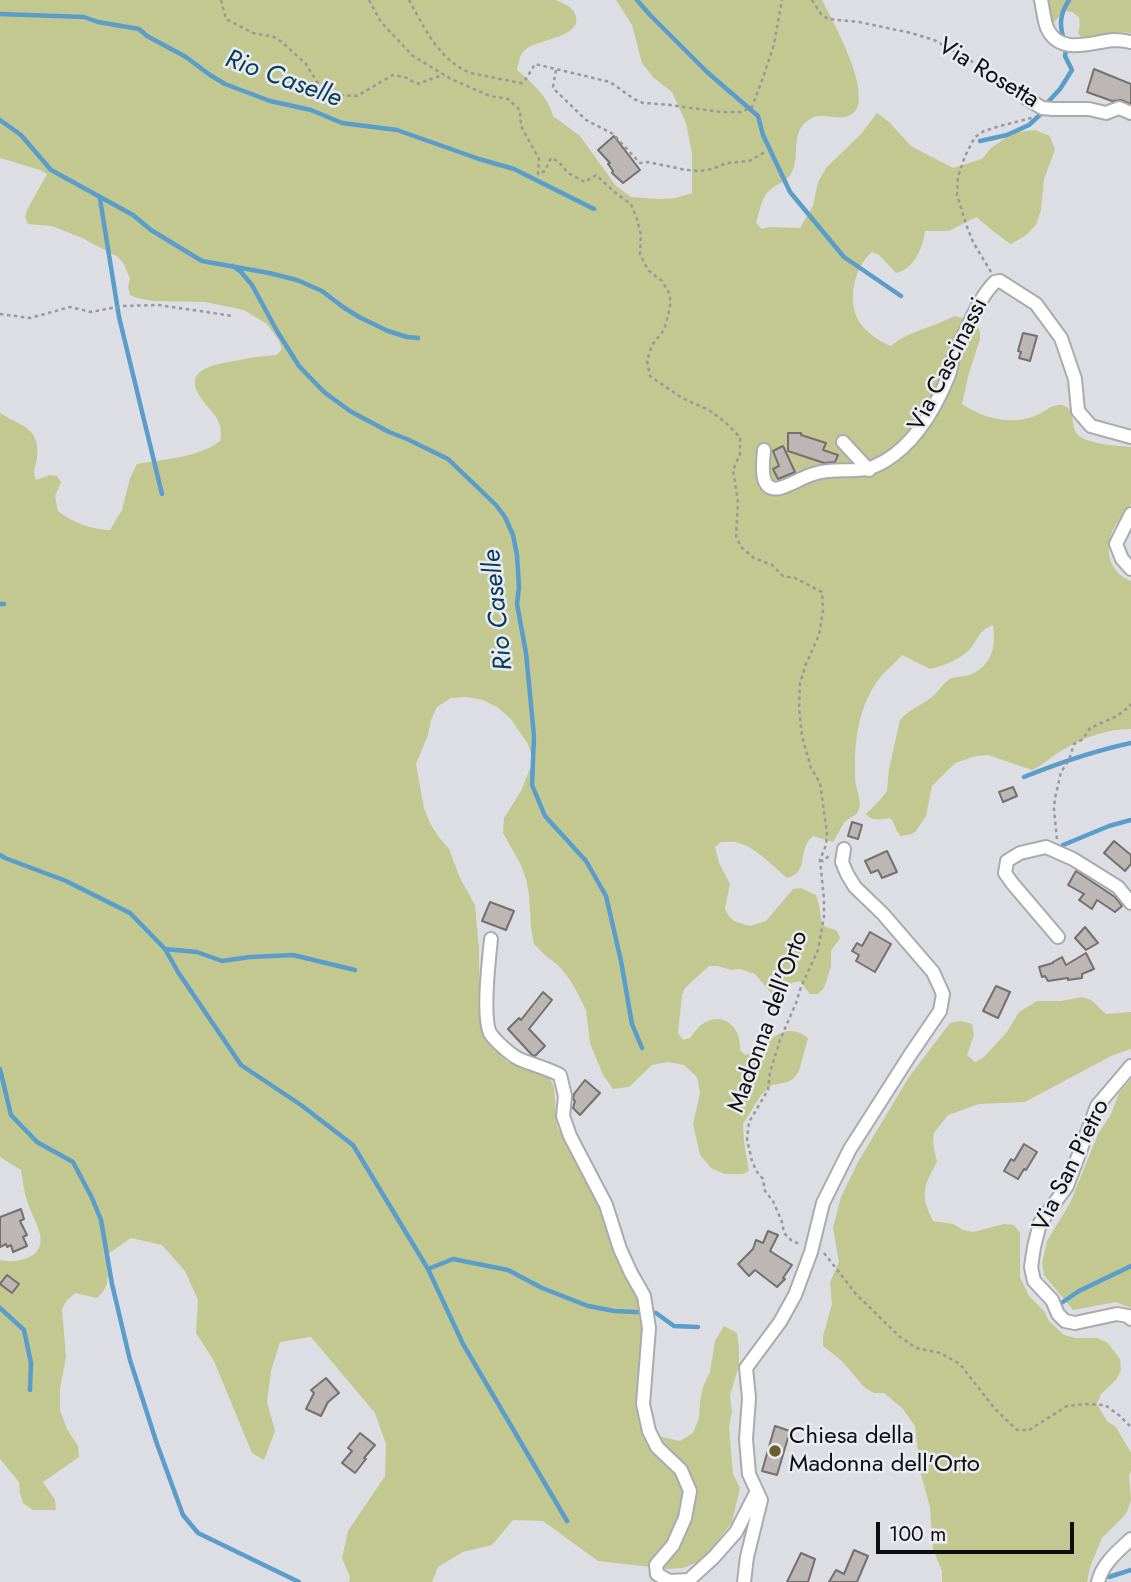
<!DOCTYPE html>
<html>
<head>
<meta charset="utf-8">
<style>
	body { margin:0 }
	#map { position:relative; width:1131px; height:1582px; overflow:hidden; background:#dddee3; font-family:Jost,sans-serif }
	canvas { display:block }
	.scale { position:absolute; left:876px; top:1522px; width:198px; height:32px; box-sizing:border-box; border:4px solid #0d0d0f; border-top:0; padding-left:9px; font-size:21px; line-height:24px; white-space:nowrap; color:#0d0d0f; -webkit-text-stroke:5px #eaebf0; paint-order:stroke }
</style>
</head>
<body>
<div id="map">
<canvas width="1131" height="1582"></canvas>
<div class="scale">100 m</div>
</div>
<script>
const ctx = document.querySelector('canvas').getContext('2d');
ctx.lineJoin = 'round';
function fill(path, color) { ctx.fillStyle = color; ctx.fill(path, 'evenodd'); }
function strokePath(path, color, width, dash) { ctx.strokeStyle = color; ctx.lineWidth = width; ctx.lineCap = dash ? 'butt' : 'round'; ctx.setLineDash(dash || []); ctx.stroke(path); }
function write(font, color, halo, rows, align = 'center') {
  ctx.font = font + ' Jost,sans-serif'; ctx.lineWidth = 5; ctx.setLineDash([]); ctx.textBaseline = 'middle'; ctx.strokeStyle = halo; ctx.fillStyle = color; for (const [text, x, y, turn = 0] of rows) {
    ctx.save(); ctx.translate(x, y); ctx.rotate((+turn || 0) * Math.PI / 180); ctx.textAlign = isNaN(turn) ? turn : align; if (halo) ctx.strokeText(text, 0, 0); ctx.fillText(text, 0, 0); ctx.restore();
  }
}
fill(new Path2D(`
	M0 0H556C565 4 574 7 576 17 581 38 536 39 525 50 519 55 519 62 517 70 532 83 548 96 553 116L580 136 616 186 631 197 660 199 676 198 692 193V154L686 123 672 92 653 77 642 63 632 25 616 0H822C832 19 876 99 852 114 838 123 823 111 810 119 789 132 801 154 792 172 787 183 774 184 767 193 761 201 759 213 756 223L762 229 770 227 800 228 813 206 818 182 826 168 861 134 877 113 889 122 911 146 953 168 982 159 991 148 1004 139 1018 132 1035 130 1050 136 1055 150 1044 179 1041 210 1036 225 1025 236 1011 244C998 236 988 226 976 217L949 231H925C923 248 914 269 896 273L879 255 872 252C854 267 846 302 860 323 867 333 880 342 891 346 910 330 933 328 954 316L962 318 977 325 980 332V339L969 373 962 404C984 419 1010 425 1035 416 1044 413 1054 401 1065 406 1076 411 1070 427 1078 435 1087 444 1118 446 1131 447 1131 459 1131 494 1131 503 1128 511 1120 518 1115 526 1103 547 1108 572 1131 581V729C1106 729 1082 738 1061 751 1051 757 1043 765 1032 770L988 755 976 756 955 763 932 786 926 816 916 831 912 834 901 836C895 831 896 824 890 818 881 819 872 822 866 814L880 800 887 791 889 769 900 720C909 709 922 705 932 697 939 692 944 681 952 678 959 676 968 677 974 673 993 663 996 644 993 625 976 631 978 643 966 653 955 661 943 666 930 669L902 655C896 662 889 668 883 674 858 703 854 741 855 777 855 788 862 799 859 809 857 817 848 817 844 823 840 829 837 836 833 842L813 836C796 850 810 873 787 878 774 867 755 847 739 843 734 841 727 842 721 842L715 847 719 863 730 884 725 908 728 915 734 921 750 926 766 921 793 889 801 888 816 895 819 905 822 925 837 931 840 938 831 951V967L824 988 818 994H810L800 981 792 983 779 993H771L755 974 740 969 732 970 717 966H709L685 988 682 995 678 1033 683 1040 690 1038C693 1034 697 1028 701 1025 722 1009 742 1027 740 1050L745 1055C768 1047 782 1018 808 1038L799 1071 794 1078 788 1082 772 1085 761 1095 743 1124 744 1142 749 1171 742 1174H725L711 1168 700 1155 693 1124 700 1093 697 1077 684 1065 668 1062 652 1065 629 1087 613 1089 603 1075 590 1043 586 1010 578 994 570 980 559 966 546 956 534 944 531 928 529 895 526 879 520 863 503 833 504 818 521 791 533 761 528 744 510 718 497 707 483 700 467 697 451 698 437 707 431 720 428 735 416 764 424 808 430 823 438 836 449 849 460 878 475 905 479 949 480 1027 488 1043 507 1062 529 1068 550 1079 554 1087 557 1126 594 1194 639 1304 642 1326 637 1400 644 1433 680 1441 693 1433 699 1418 700 1402 703 1387 710 1372 715 1341 724 1326 737 1333 739 1348V1365L730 1396 732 1412 729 1427 733 1474 740 1488 732 1522 710 1551 698 1562 683 1568 668 1569 598 1561 543 1521 513 1520 492 1545 463 1552 438 1567 432 1582H349L350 1577 342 1558 348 1531 385 1476 386 1444 375 1413 311 1337 280 1342 271 1371 267 1402 275 1431 264 1460 252 1453 214 1361 196 1333 198 1300 185 1271 162 1245 131 1238 105 1256C108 1273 112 1285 97 1298L75 1293 67 1300 62 1309 66 1357 60 1389V1410L67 1429 78 1446 79 1457 43 1482 55 1500 56 1510H33L23 1503 20 1493 19 1482 0 1459V1260C17 1264 45 1258 40 1235 38 1224 31 1214 28 1203 24 1193 23 1181 21 1170L0 1157V413C21 426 41 428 37 458 36 466 32 472 36 480L50 475 57 476 61 482 55 496 58 511C71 522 93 530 110 530L122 510 130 478 137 464C164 459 198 458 220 441 226 416 204 409 196 389 188 365 226 363 240 360 253 357 264 356 277 355L282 349 279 341 267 324 244 310 205 302 153 301 137 298 130 295 128 287 130 279 124 264 118 257 82 238 52 226 28 224 25 217 27 210 47 174 40 170 0 158Z
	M1047 0H1131V33C1114 30 1100 37 1083 39L1078 33 1080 25 1079 17 1072 12 1064 11 1053 23Z
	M1082 997 1091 1000 1106 1014 1131 1012V1049L1111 1056 1025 1102 979 1104 948 1115 934 1133 933 1143 937 1162C923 1187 920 1195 933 1221L953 1224 963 1230 973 1232 1004 1224 1014 1225 1020 1233V1277L1029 1296 1044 1311 1049 1321 1064 1335 1076 1338H1098L1108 1343 1120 1359 1121 1370 1116 1380 1101 1394 1097 1404 1107 1421 1116 1427 1131 1453V1471L1129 1476 1131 1500 1126 1514 1102 1538 1090 1567 1087 1582H942V1571L933 1549 930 1507 920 1471 915 1426 902 1408 884 1393H874L864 1387 842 1361 823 1346V1336L832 1304 830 1282 839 1262 833 1228 841 1197 858 1162 909 1077 950 1023 961 1021 972 1024 974 1035 967 1055 975 1062 984 1057 1007 1032 1019 1012 1037 1001H1061Z
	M1131 1079V1308L1116 1302 1073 1310 1044 1275 1042 1263 1047 1241 1070 1203 1098 1134 1111 1114 1119 1093Z`), '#c3c890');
strokePath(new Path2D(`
	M637 0 650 15 707 72 758 116 763 135 790 192 844 257 901 296
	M0 14 84 17 98 22 139 29 147 36 186 57 210 75 225 84 270 101 311 110 342 123 397 130 479 159 514 169 594 209
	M1064 40C1059 24 1060 14 1069 0
	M0 120 21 135 51 170 133 215 151 230 202 261 269 273 297 280 322 291 343 307 359 317 388 331 407 337 418 338
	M980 141 1007 135 1029 125 1042 113 1049 101 1060 89 1072 70 1065 56 1066 50
	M100 199 119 317 162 494
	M233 266 241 272 252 285 277 331 299 366 324 392 350 411 389 432 407 439 448 459 496 505 505 517 513 535 517 555 519 587 517 604 526 653 534 736 532 785 545 816 586 861 606 896 621 961 632 1024 642 1048
	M0 604H4
	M1024 777C1059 763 1094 751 1131 743
	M1063 845 1109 826 1131 820
	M0 855 5 858 66 881 130 913 165 949 178 972 241 1065 301 1105 353 1145 428 1269 463 1344 567 1521
	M165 949 197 952 222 961 250 957 293 955 355 970
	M0 1069 11 1115 37 1142 73 1162 92 1198 101 1220 112 1284 130 1360 157 1444 183 1515 198 1533 299 1582
	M428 1269 453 1259 508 1270 542 1288 588 1306 614 1311 656 1313 674 1326 698 1327
	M1060 1304 1079 1291 1131 1266
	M0 1308 24 1330 31 1363 30 1390
	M1109 1577 1131 1570`), '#5a9dca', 4.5);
const building = new Path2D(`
	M1094 69 1131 84V104L1121 100 1112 101 1087 92Z
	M614 136 640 170 623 183 612 173 613 171 608 164 610 163 598 150Z
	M1023 333 1037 336 1030 361 1019 358 1021 352 1018 351Z
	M788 433H801V435L826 443 823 450 838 455 835 462 824 463 788 451Z
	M783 446 795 472 778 479 773 469 779 466 773 451Z
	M1013 787 1017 796 1003 802 999 792Z
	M852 822 862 825 858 839 848 836Z
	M1114 841 1131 855V864L1125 871 1104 853Z
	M887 851 897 872 882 878 878 870 871 873 865 861Z
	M1076 871 1115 897 1122 906 1115 912 1097 900 1092 909 1079 900 1084 894 1068 885Z
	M490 902 514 911 506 930 482 921Z
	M1085 927 1098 943 1086 950 1075 938Z
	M870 932 891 944 875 972 856 961 859 955 852 951 857 943 862 946Z
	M1086 953 1094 969 1082 974V978L1068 980V978L1048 981 1045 976 1042 977 1039 967 1053 963V962L1062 957 1066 965Z
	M996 986 1010 992 998 1018 983 1011Z
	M543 992 552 1000 529 1029 545 1046 535 1056 532 1055 508 1029 519 1018 521 1020Z
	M585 1080 600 1093 580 1115 573 1108 575 1101 573 1099 574 1094Z
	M1024 1144 1037 1152 1026 1170 1024 1169 1018 1179 1004 1171 1011 1159 1014 1161Z
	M21 1209 24 1219 20 1221 27 1235 23 1237 27 1246 13 1252 11 1245 7 1247 6 1244 0 1247V1217Z
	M768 1231 778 1235 770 1251 792 1265 783 1278 785 1279 777 1287 755 1270 749 1276 738 1264 753 1249 756 1240 763 1243Z
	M7 1275 19 1284 12 1293 0 1284Z
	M326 1378 339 1393 328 1402 321 1416 306 1409 314 1393 311 1390Z
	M775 1426 790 1431 777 1475 762 1471Z
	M360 1433 375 1445 364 1458 366 1459 355 1473 342 1463 352 1451 348 1448Z
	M854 1550 868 1556 857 1582H829L836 1570 844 1574Z
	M801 1553 815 1559 808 1582H787Z`);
fill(building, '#bcb6b4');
strokePath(building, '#75706e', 2);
const minor = new Path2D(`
	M1041 0C1043 9 1044 20 1047 28 1060 56 1091 42 1114 40 1120 40 1126 41 1131 42
	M1026 98 1042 108 1053 109H1089L1106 113 1119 108 1131 113
	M843 442 869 470
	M764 450C762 469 759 499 788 485 802 479 813 472 828 471 853 468 861 475 885 461 915 443 935 409 948 377 951 371 951 363 954 356 956 348 961 340 965 332 974 314 981 296 995 282L1000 281 1036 304 1061 338 1075 379 1078 411 1091 426 1131 437
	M1131 514 1116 544 1122 559 1131 569
	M1058 937 1012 883 1005 873 1007 861 1020 853 1046 847 1073 859 1118 887 1131 903
	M491 939C489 959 482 1016 490 1033 495 1041 511 1055 519 1059 533 1065 547 1068 560 1075L565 1096 563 1116 570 1136 606 1205 620 1249 631 1273 644 1296 649 1328 643 1404 649 1431 657 1447 681 1470 690 1491 685 1518 673 1545 656 1565 657 1574 669 1581 689 1580 714 1557 736 1532 757 1491
	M1131 1066 1097 1106 1067 1186 1040 1223 1034 1247 1031 1267 1034 1281 1052 1300 1058 1314 1065 1321 1075 1323 1117 1314 1128 1316 1131 1319
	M744 1582 747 1557 761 1500 749 1474 746 1439 749 1398 746 1368 780 1322 795 1295 811 1252 823 1203 850 1149 910 1055 940 1011 943 994 933 972 883 914 855 887 847 874 842 862 844 849
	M1098 1582C1102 1564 1118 1551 1131 1539`);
strokePath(minor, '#aaabb0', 16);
strokePath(new Path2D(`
	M221 0 226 19 253 33 274 37 282 42 306 64 317 82 341 95 357 96 393 75 408 78 413 82 420 84C427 79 435 79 443 74
	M369 0 381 22 413 56 451 79 490 96 508 99 520 110 521 126 539 159 538 174 545 171 551 158 559 162 568 173 585 182 596 175 618 195 631 204 637 219 641 235 640 254 648 270 662 281 670 295V308L664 330 652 345 647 361 650 376 682 398 709 410 725 422 740 437V454L733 470 738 502 736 536 741 547 754 558 772 565 783 576 795 578 822 592 823 611 819 635 806 664 800 683 799 708 802 736 811 768 820 783 827 833 826 845 820 860 824 899V917L818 950 801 987 796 1003 780 1040 770 1072 768 1090 749 1122 747 1139 752 1161 757 1172 763 1179 765 1191 773 1201 782 1222 784 1233 792 1241 800 1244
	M409 0C424 27 439 60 470 73L521 83 524 82 535 64 610 82 634 99 643 103 670 105 721 112H741L752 107 764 75 774 44 782 0
	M812 0 821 14 828 19 859 22 911 33 934 40 996 75 1018 92
	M556 70 553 87 555 90 586 120 613 134 640 163 648 162 686 170 699 171 712 169 727 163 749 161 765 152
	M991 272 973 242 966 224 957 195 958 177 965 156 975 137 984 131 1000 126 1035 117
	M0 314 30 318 70 307 91 312 122 306 159 305 233 316
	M1057 839 1054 810 1055 798 1061 772 1069 760 1074 744 1083 739 1090 728 1117 716 1129 707 1131 704
	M820 860 823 861 831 854
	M824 1253 856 1294 899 1336 916 1348 940 1353 960 1364 995 1409 1017 1430H1029L1067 1406 1086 1404 1105 1405 1120 1416 1131 1427`), '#98999d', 2.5, [3.5, 3.5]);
strokePath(minor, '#fff', 12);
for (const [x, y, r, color] of [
	[775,1451,7,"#6a5f2c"]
]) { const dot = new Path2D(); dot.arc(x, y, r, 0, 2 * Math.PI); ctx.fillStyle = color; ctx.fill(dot); strokePath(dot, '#eaebf0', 2.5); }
write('24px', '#0d0d0f', '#eaebf0', [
	["Via Rosetta",988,74,31],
	["Via Cascinassi",949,365,-63],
	["Madonna dell'Orto",769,1022,-70],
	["Via San Pietro",1072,1166,-64]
]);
write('24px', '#0d0d0f', '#eaebf0', [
	["Chiesa della",789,1437],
	["Madonna dell'Orto",789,1465]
], 'left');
write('italic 26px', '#043c5b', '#eaebf0', [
	["Rio Caselle",283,80,20],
	["Rio Caselle",499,610,-96]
]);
</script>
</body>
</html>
